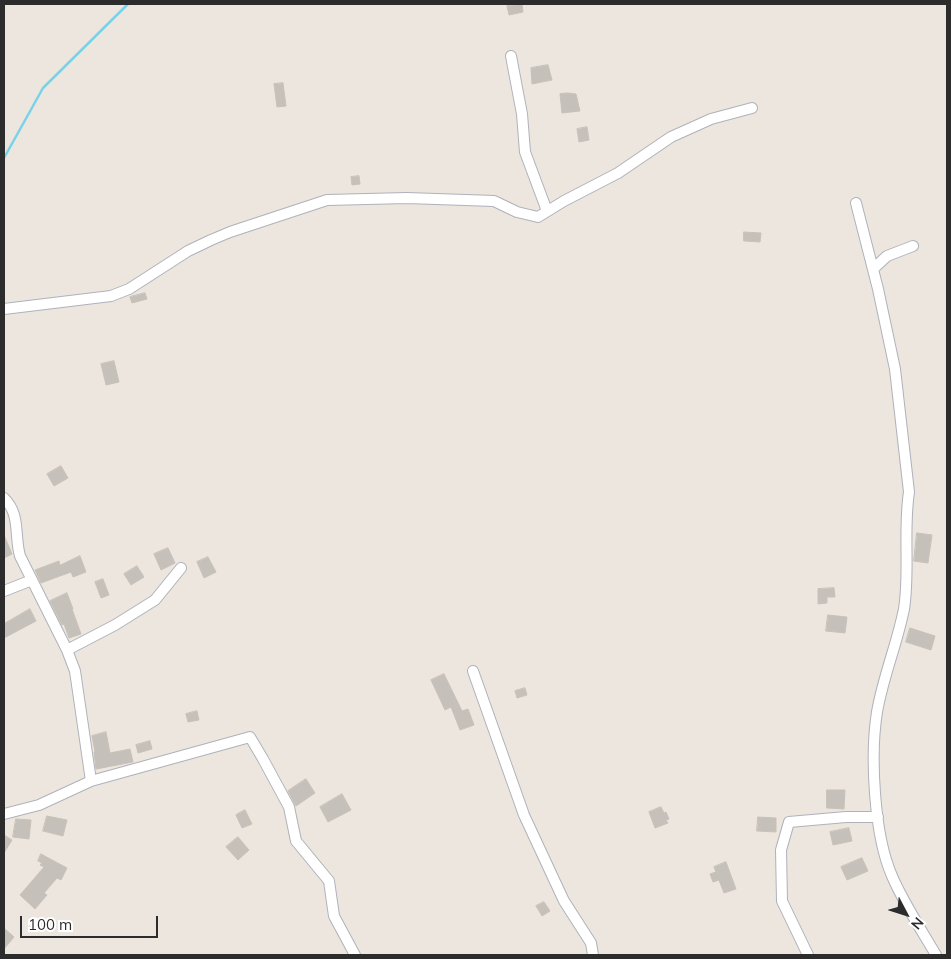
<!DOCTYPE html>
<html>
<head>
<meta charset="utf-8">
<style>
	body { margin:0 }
	#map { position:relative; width:951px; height:959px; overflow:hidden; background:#ece6df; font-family:Mulish,sans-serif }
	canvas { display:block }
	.frame { position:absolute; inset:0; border:5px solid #2c2c2c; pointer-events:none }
	.north { position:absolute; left:881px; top:889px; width:50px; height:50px; -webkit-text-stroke:4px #fff; paint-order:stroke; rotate:130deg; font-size:14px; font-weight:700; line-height:20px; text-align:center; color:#2c2c2c }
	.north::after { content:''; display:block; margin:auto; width:18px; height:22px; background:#2c2c2c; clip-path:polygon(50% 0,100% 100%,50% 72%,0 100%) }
	.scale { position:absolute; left:20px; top:916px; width:138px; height:22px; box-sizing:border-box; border:2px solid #2c2c2c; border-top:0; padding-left:6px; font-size:15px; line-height:18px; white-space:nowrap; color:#2c2c2c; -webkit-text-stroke:4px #fff; paint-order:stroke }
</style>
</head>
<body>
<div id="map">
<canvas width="951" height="959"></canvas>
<div class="frame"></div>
<div class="north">N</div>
<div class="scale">100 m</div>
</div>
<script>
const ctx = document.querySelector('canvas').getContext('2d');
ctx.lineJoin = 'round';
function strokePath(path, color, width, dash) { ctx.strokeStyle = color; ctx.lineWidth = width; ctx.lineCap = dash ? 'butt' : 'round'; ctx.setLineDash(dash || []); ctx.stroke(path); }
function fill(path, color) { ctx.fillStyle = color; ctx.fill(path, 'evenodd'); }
strokePath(new Path2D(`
	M4 158 43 88 128 4`), '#78d3e8', 2.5);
const building = new Path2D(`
	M522 4 523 12 509 15 507 6Z
	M548 65 552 80 532 84 531 68Z
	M283 83 286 106 277 107 274 84Z
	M568 93 576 94 580 111 562 113 560 94Z
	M587 127 589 140 579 142 577 129Z
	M359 176 360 184 352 185 351 177Z
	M744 232 761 233 760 242 744 241Z
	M145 293 147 299 132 303 130 297Z
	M114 361 119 382 106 385 101 364Z
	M61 466 68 478 54 486 47 474Z
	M917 533 932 535 928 563 914 561Z
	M4 535 12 554 4 558Z
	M168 548 175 563 161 570 154 554Z
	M80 556 86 572 73 577 71 572 41 583 35 570 59 561 60 565Z
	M208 557 216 572 204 578 197 562Z
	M137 566 144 577 131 585 124 574Z
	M103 579 109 595 101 598 95 582Z
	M834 588 835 597H827V603L818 604V589Z
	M67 593 73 609H72L81 634 69 638 64 624 62 625 50 601Z
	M30 609 36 621 4 638V624Z
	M828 615 847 617 845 633 826 631Z
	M910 628 935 636 931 650 906 642Z
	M444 674 462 711 468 709 474 725 460 730 451 707 445 710 431 680Z
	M525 688 527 695 517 698 515 691Z
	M197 711 199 720 188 722 186 714Z
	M106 732 110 753 130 749 133 762 96 769 94 752H95L92 736Z
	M150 741 152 749 138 753 136 745Z
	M306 779 315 793 296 806 288 791Z
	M827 790H845L844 809 827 808Z
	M342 794 351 810 328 822 320 807Z
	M661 807 664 813 666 812 669 819 666 820 668 823 655 828 649 812Z
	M245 810 252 824 242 828 236 815Z
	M47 816 67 820 63 836 43 831Z
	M758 817 776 818V832L757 831Z
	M16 819 31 820 29 839 13 837Z
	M849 828 852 841 833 845 830 832Z
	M4 835 12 840 4 853Z
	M238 837 249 850 238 860 226 847Z
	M41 854 67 868 61 880 57 878 44 893 47 895 35 909 20 895 44 867 40 865 42 863 38 861Z
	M862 858 868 871 847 880 841 867Z
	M726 862 736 889 724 893 719 880 713 882 710 874 716 872 714 867Z
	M544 902 550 911 542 916 536 906Z
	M4 928 14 937 4 949Z`);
fill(building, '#c5c1ba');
strokePath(building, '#c8c1b8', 1);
const minor = new Path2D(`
	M511 56 522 114 525 152 547 211
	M856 203 878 289 895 369 909 492C903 531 910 571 904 609 897 644 883 677 877 712 870 756 874 835 892 876 903 902 922 931 936 955
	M873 269 887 256 913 246
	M4 309 111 296 129 289 188 251 211 240 230 232 327 200 407 198 494 201 517 212 538 217 564 201 618 173 671 137 711 119 752 108
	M4 498C21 515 14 535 20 556L67 650 75 671 91 781
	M4 591 32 580
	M67 650 115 625 155 600 181 568
	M473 671 524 815 564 901 591 943 593 955
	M4 814 39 805 91 781 250 737 263 759 289 807 296 841 329 881 334 916 355 955
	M808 955 782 901 781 850 789 822 846 817H878`);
strokePath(minor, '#afb2bb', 12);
strokePath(minor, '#fff', 10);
</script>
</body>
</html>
